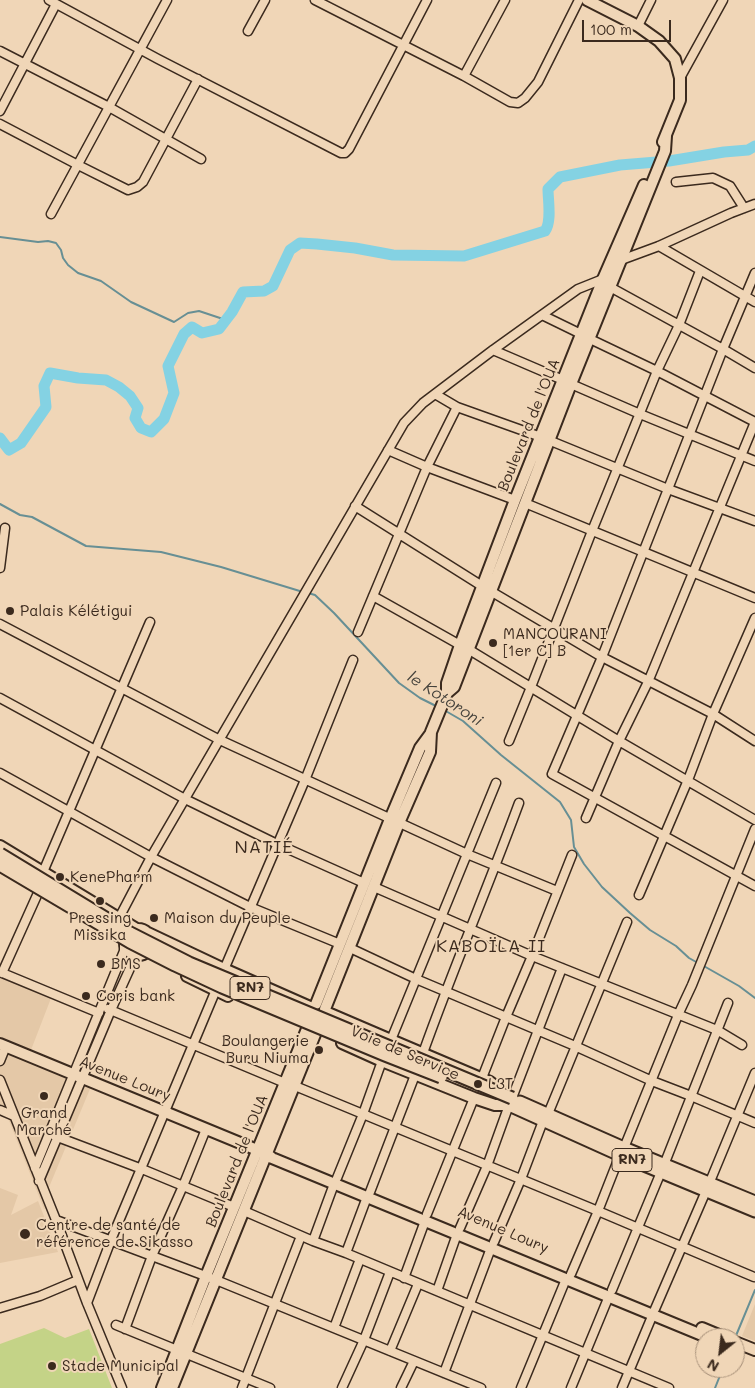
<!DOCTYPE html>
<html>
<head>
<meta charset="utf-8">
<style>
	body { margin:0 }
	#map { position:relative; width:755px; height:1388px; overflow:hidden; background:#f0d6b7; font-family:Mali,sans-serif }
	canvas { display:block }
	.north { position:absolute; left:695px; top:1328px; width:50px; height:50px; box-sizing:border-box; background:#f0d6b7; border:1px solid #a8917a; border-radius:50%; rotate:209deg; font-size:14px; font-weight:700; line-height:20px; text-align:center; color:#3b2a1e }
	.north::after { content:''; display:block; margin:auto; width:18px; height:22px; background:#3b2a1e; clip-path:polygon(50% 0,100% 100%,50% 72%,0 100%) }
	.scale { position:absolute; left:582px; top:20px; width:89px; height:22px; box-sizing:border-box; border:2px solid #3b2a1e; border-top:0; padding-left:6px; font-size:15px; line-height:18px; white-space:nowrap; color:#3b2a1e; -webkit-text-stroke:4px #f0d6b7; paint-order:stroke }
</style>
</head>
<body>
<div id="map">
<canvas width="755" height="1388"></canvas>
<div class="north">N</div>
<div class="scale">100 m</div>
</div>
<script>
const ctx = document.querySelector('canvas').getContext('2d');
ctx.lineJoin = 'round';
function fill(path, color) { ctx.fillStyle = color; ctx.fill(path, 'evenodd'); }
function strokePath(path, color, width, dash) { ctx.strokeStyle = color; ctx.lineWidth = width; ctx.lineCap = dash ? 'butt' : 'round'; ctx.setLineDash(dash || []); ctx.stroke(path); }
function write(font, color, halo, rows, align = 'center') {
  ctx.font = font + ' Mali,sans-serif'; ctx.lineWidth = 4; ctx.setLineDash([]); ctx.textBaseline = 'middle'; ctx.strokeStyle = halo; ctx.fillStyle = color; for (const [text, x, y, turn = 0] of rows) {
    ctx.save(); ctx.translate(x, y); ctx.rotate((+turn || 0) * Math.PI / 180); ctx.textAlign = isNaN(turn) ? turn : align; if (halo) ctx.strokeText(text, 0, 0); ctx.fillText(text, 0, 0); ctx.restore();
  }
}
fill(new Path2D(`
	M0 971 53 993 31 1050 95 1077 47 1192 52 1206 44 1209 8 1118 0 1115Z
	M0 1188 18 1195 11 1215 38 1201 58 1252 0 1263Z
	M755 1304V1341L742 1336Z`), '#e4c8a7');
fill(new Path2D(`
	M44 1328 65 1338 89 1329 112 1388H0V1344Z`), '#c4d387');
strokePath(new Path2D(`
	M0 237 38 242 48 241 56 243 61 250 63 258 68 265 78 273 101 281 131 302 174 322 188 313 199 311 226 320
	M0 504 20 515 32 517 86 546 161 552 221 567 303 592
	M308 593 315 595 334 613 399 683 420 698 438 707
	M444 710 463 721 501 755 560 802 571 820 574 847 584 864 602 887 630 913 650 930 676 946 689 958 698 963
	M702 965 739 986 755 998
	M735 1338 755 1290
	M715 1388 723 1368`), '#678f94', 2);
strokePath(new Path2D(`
	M0 438 9 450 21 443 46 407 44 386 50 373 78 378 106 380 119 387 130 396 138 408 135 418 141 428 151 432 164 419 174 393 168 366 184 334 192 327 202 333 219 329 232 312 243 292 264 291 273 286 290 250 300 243 317 244 355 248 393 255 464 256 545 231C552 222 548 200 548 189L560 177 620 165 669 161 724 152 748 150 755 146`), '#84d2e3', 11);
const minor = new Path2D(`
	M49 0 158 59 341 153H345L349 149 427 0
	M315 0 464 76 510 102 518 103 525 98 538 82 579 0
	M638 26 651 0
	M248 31 265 0
	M0 51 109 107 201 159
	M464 76 505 0
	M680 78 723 0
	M0 111 56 4
	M0 124 78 165 128 190 137 187 143 182 198 79
	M676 182 713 178 730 186 744 208
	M51 214 167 0
	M659 246 755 302
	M618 259 621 260 659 246 731 213 755 204
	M755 273 723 349 602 657 552 774 755 886
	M610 287 723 349 755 368
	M542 315 581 334
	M590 339 657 371 755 422
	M493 350 563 380
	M571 384 640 414 755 461
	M435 394 457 407 541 437 668 489 755 521
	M388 450 427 467 515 500
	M525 503 755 598
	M355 506 482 586 602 657 713 714 755 741
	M0 568 5 528
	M373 596 460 645
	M0 624 220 740 467 854 557 891
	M358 632 427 467 457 407
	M468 649 619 741 755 820
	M0 698 185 799 277 844 364 883
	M509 741 531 687 592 531 657 371 679 325 700 271
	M0 773 151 857 250 907 340 944
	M586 818 619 741 648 682 755 422
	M43 872 150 622
	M374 887 532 956 717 1030 742 1045
	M639 895 688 780 713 714 755 618
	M119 918 151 857 404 423 423 403 493 350 578 289 603 279
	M350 948 416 979 575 1046 652 1081 691 1096 755 1123
	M0 972 99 1013
	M223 972 305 780 353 660
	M2 973 38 893
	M108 1009 285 1083
	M391 1040 496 783
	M423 1053C453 969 488 887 519 803
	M0 1061 6 1046
	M482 1078 506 1017 532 956 572 855
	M0 1080 56 1220 87 1303 122 1388
	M295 1086 598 1211 754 1277
	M512 1098 562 968
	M0 1110 14 1116
	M548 1114 627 922
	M55 1136 142 1169 234 1207
	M624 1148 678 1015 692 985 755 829
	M664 1165 728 1003
	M35 1168 124 951V944
	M337 1178 363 1114 382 1061
	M39 1181 111 1010 136 955
	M709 1184 755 1073
	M370 1192 415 1075
	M244 1211 313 1241 346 1253 669 1388
	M427 1214 474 1098
	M56 1220 216 1280 481 1388
	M460 1228 487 1166 509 1105
	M313 1241 334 1184
	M494 1242 521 1179 543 1121
	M346 1253 367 1197
	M571 1274 598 1211 620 1155
	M404 1278 425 1221
	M612 1290 661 1172
	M437 1291 457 1234
	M87 1303 111 1240 218 985
	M0 1308 40 1296 78 1280
	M655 1309 706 1191
	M116 1325 270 1388
	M334 1328 360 1259
	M125 1329 152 1256 183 1186 206 1129
	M390 1351 418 1284
	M444 1373 491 1248
	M242 1388 301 1236
	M342 1388 364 1340 390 1272
	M401 1388 414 1361
	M521 1388 566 1279
	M571 1388 609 1296
	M622 1388 653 1314`);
const major = new Path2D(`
	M587 0 638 26 659 41 675 59 680 78V100L663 142
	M447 693V683L460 645 515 500 603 279 644 185
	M0 846 135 928
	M125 942a13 13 0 1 1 26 0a13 13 0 1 1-26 0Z
	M148 933 224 969 310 1007
	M187 976 228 996
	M316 1004 390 819 420 748 431 733
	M325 1009 399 823 430 752 431 732 447 693 454 687 571 384 665 151 666 136
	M328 1013 391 1040 490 1082 503 1092
	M342 1043 382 1061 474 1098 495 1105H509
	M0 1044 267 1154 272 1158 709 1338
	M702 1328 726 1338
	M735 1342 755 1350
	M162 1388 206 1276 307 1029
	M172 1388 316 1032`);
const highway = new Path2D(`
	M520 1102 624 1148 755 1202
	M509 1105 620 1155 755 1211`);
strokePath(minor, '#3b2a1e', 11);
strokePath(major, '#3b2a1e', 14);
strokePath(highway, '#3b2a1e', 15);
strokePath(minor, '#f0d6b7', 8);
strokePath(major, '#f0d6b7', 10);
strokePath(highway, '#f0d6b7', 11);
const highwayBridge = new Path2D(`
	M0 854 130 933 189 963 512 1098
	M0 865 130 942 175 965 222 987 385 1055 441 1077`);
strokePath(highwayBridge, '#3b2a1e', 15, []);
strokePath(highwayBridge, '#f0d6b7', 11);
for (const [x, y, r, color] of [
	[10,611,5,"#3b2a1e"],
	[493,643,5,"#3b2a1e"],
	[60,877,5,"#3b2a1e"],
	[100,901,5,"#3b2a1e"],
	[154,918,5,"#3b2a1e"],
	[101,964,5,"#3b2a1e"],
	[86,996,5,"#3b2a1e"],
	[319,1050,5,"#3b2a1e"],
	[478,1084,5,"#3b2a1e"],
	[44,1096,5,"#3b2a1e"],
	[25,1234,6,"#3b2a1e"],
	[52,1366,5,"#3b2a1e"]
]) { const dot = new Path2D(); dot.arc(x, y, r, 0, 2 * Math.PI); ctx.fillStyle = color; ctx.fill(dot); strokePath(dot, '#f0d6b7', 2); }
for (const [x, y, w] of [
	[250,988,40],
	[632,1160,40]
]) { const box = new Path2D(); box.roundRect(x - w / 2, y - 11.5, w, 23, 4); ctx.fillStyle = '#f0d6b7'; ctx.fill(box); strokePath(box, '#3b2a1e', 1); }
write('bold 14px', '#3b2a1e', null, [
	["RN7",250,988],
	["RN7",632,1160]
]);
write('15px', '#3b2a1e', '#f0d6b7', [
	["Boulevard de l'OUA",529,425,-68],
	["Voie de Service",405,1053,23],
	["Avenue Loury",125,1079,22],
	["Boulevard de l'OUA",237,1161,-68],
	["Avenue Loury",503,1230,23]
]);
write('15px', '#3b2a1e', '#f0d6b7', [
	["Palais Kélétigui",20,611],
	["MANCOURANI",503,634],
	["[1er C] B",503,651],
	["KenePharm",70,877],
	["Pressing",100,918,"center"],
	["Missika",100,935,"center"],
	["Maison du Peuple",164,918],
	["BMS",111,964],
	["Coris bank",96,996],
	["Boulangerie",309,1041,"right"],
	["Buru Niuma",309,1058,"right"],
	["L3T",488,1084],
	["Grand",44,1113,"center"],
	["Marché",44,1130,"center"],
	["Centre de santé de",36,1225],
	["référence de Sikasso",36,1242],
	["Stade Municipal",62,1366]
], 'left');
write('italic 16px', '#46433c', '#f0d6b7', [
	["le Kotoroni",445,699,33]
]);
ctx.letterSpacing = '1px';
write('18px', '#3b2a1e', '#f0d6b7', [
	["NATIÉ",264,847],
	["KABOÏLA II",491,946]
]);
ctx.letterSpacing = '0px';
</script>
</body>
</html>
